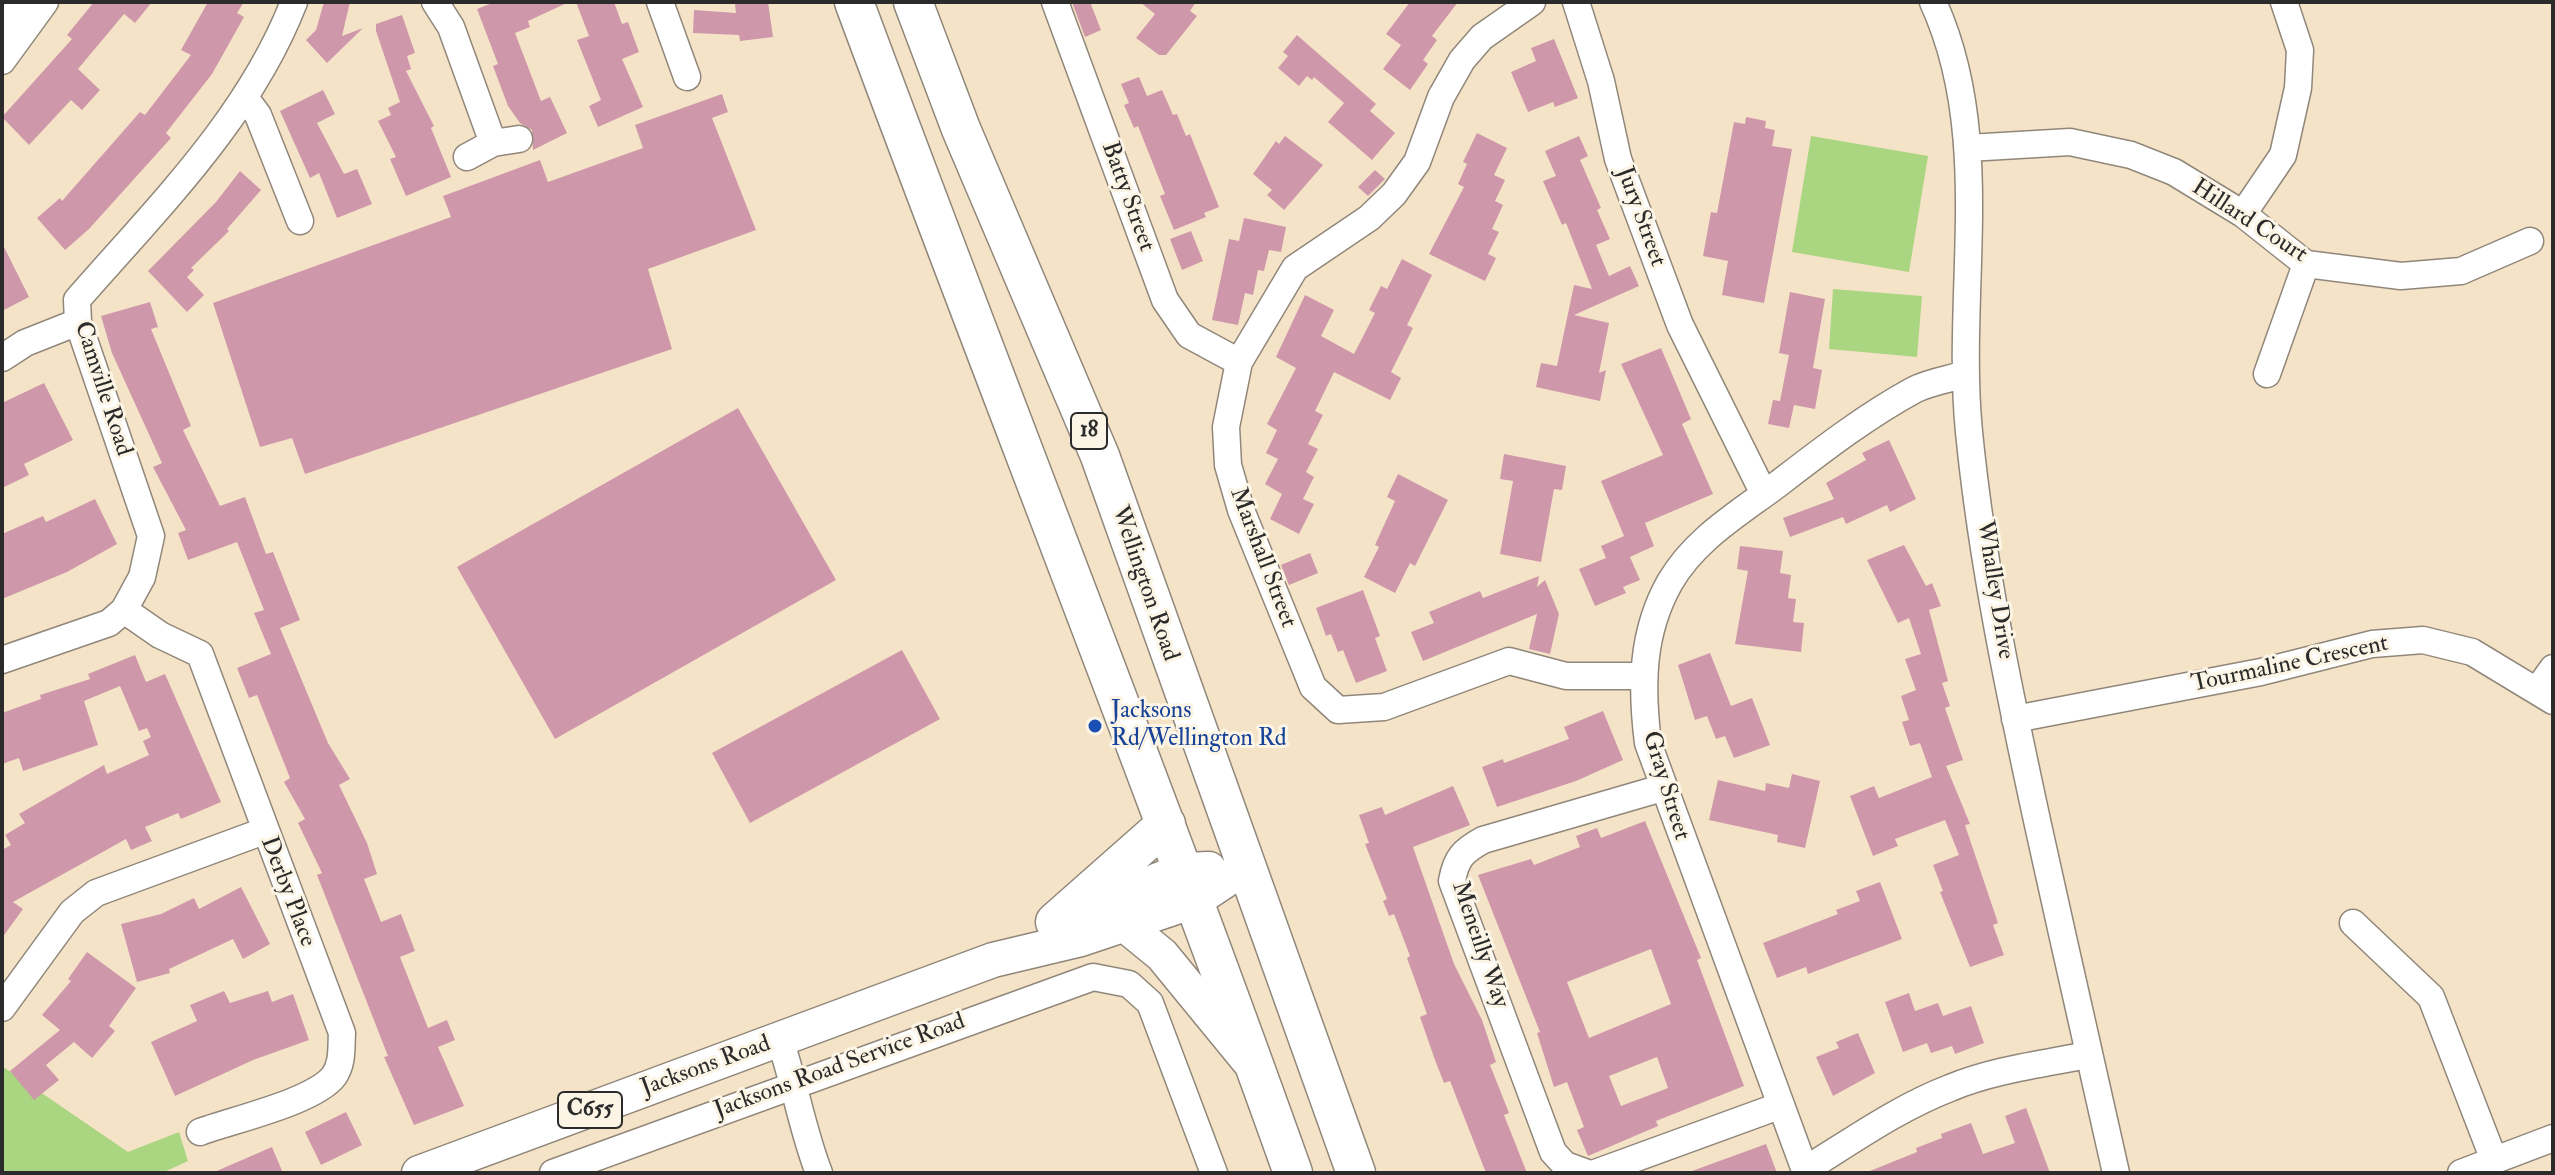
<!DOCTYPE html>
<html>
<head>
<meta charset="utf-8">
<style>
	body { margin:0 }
	#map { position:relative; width:2555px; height:1175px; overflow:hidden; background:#f5e3c8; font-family:"IM FELL Double Pica",serif }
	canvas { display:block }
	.frame { position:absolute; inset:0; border:4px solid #2b2b2b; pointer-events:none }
</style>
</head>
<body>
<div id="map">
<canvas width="2555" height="1175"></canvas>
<div class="frame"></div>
</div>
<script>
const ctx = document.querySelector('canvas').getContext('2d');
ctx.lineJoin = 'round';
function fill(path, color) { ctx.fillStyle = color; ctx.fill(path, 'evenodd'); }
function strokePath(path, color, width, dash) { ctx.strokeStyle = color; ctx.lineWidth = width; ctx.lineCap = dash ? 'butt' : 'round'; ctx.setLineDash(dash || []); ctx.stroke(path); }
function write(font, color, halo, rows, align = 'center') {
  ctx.font = font + ' "IM FELL Double Pica",serif'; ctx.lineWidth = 6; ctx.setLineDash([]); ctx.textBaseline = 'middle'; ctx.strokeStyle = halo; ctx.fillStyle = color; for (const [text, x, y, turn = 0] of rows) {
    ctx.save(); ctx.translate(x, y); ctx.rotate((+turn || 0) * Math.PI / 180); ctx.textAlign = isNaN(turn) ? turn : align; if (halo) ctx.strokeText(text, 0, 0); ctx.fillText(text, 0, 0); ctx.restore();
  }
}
fill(new Path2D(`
	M1811 136 1928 156 1909 272 1792 252Z
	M1833 289 1922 296 1917 357 1829 349Z
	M2 1066 128 1152 179 1132 188 1161 162 1173H2Z`), '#aad581');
fill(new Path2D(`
	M94 2H152L135 23 124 14 78 69 100 90 82 110 71 100 29 145 2 117 72 39 67 35Z
	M208 2H244L237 13 244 17 212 74 166 133 171 138 89 229 65 250 37 218 60 198 62 201 140 112 145 115 191 55 181 50Z
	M324 2H350L342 36 363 28 327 63 306 40 316 30Z
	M495 2H569L528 21 530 27 515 33 541 101 550 97 567 133 533 150 532 130 520 123 508 106 493 66 498 64 477 9Z
	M576 2H614L622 24 628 22 639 52 622 59 643 107 598 127 589 106 601 100 577 40 589 36Z
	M768 2 773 37 740 41 739 35 693 33 694 10 736 13 735 4Z
	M1072 2H1090L1101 30 1085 37Z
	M1140 2H1196L1190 11 1197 16 1166 55H1159L1136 38 1155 14Z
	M1410 2H1458L1432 36 1437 40 1423 60 1428 64 1410 90 1383 69 1401 45 1386 34Z
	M402 15 415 53 407 56 411 69 406 71 434 126 431 128 451 177 406 196 390 159 396 157 378 121 391 115 388 108 400 102 376 31V24Z
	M1297 35 1376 104 1370 111 1395 133 1372 160 1328 122 1344 103 1314 77 1312 80 1307 76 1299 86 1278 68 1288 56 1283 52Z
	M1554 39 1578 98 1555 107 1553 102 1528 112 1511 72 1536 61 1531 48Z
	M1139 77 1147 96 1162 90 1173 115 1177 114 1186 136 1190 134 1219 207 1204 213 1206 217 1174 230 1160 196 1165 194 1138 126 1134 128 1124 105 1129 103 1121 84Z
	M323 90 335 114 317 123 344 174 357 169 372 204 337 218 319 173 310 178 280 111Z
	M722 94 728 112 712 118 756 230 648 269 672 349 305 474 292 438 260 447 213 303 451 217 443 196 540 160 548 182 643 148 635 125Z
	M1746 117 1766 121 1765 128 1775 130 1772 146 1792 149 1764 303 1722 295 1728 261 1703 256 1711 212 1717 213 1734 122 1745 124Z
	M1477 133 1507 148 1494 175 1505 180 1495 201 1503 205 1492 229 1499 232 1488 254 1496 258 1485 281 1429 254 1464 187 1458 184 1467 164 1463 162Z
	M1285 136 1323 165 1284 210 1267 195 1272 190 1253 174 1276 141 1279 144Z
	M1579 136 1588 156 1580 160 1601 208 1597 210 1610 239 1596 245 1609 276 1630 266 1639 286 1574 315 1609 323 1599 373 1606 370 1600 401 1536 387 1541 363 1557 366 1574 285 1592 289 1566 223 1562 225 1543 181 1556 176 1545 151Z
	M1375 170 1385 179 1368 196 1358 187Z
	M240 171 261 190 227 229 229 231 191 268 194 270 187 277 204 295 187 312 148 271 216 202Z
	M1244 218 1286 227 1281 252 1269 250 1264 271 1258 270 1253 295 1245 293 1238 325 1212 320 1229 239 1239 241Z
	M1191 231 1203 261 1182 270 1170 239Z
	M2 243 29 297 2 311Z
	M1402 259 1432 275 1407 325 1413 328 1391 372 1401 378 1390 400 1334 372 1315 411 1323 415 1308 444 1318 449 1306 472 1314 477 1303 499 1314 504 1299 534 1270 519 1282 494 1265 484 1278 459 1266 453 1277 430 1267 424 1296 368 1276 357 1305 295 1334 310 1321 336 1354 354 1375 313 1369 310 1381 286 1387 289Z
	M1790 292 1825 299 1813 368 1822 370 1815 409 1794 405 1789 428 1768 424 1773 400 1780 401 1789 355 1779 353Z
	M150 302 158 327 151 329 191 426 183 430 220 506 245 497 266 554 273 552 300 620 280 628 328 743 350 779 339 785 367 843 377 874 364 879 381 922 401 914 415 951 400 957 428 1028 447 1020 455 1040 438 1047 464 1106 414 1125 384 1057 388 1056 317 875 322 873 298 823 305 819 284 782 290 778 257 695 249 698 237 668 271 654 254 613 264 610 237 542 188 560 178 533 186 530 153 467 162 463 112 353 101 316Z
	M1661 348 1691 419 1682 424 1713 494 1645 523 1654 546 1630 557 1640 580 1623 587 1626 593 1595 606 1579 569 1606 558 1601 546 1624 536 1601 481 1663 455 1621 364Z
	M44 383 73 440 24 464 29 475 2 488V403Z
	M738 408 836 580 555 739 457 567Z
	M1889 440 1916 499 1890 512 1887 505 1846 524 1843 517 1790 537 1783 518 1834 499 1826 483 1866 460 1862 453Z
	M1504 454 1566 466 1562 490 1554 489 1541 562 1500 554 1513 481 1500 479Z
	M1398 474 1448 500 1415 566 1410 563 1395 593 1364 577 1379 547 1375 545 1395 501 1387 497Z
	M95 499 117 544 67 572 2 599V534L43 516 46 522Z
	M1904 545 1926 586 1932 583 1941 606 1929 610 1948 681 1942 683 1950 706 1945 708 1963 760 1946 766 1970 824 1965 825 1998 923 1993 925 2004 955 1970 967 1940 892 1943 891 1933 865 1959 855 1945 820 1895 839 1898 846 1873 856 1850 796 1874 786 1879 798 1932 777 1920 743 1910 746 1902 722 1909 720 1901 696 1916 690 1905 659 1921 654 1909 618 1898 623 1867 560Z
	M1740 546 1783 551 1780 573 1791 575 1788 598 1796 599 1793 622 1804 623 1801 652 1735 644 1748 571 1737 569Z
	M1310 553 1318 573 1289 585 1281 565Z
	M1539 576 1537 587 1545 580 1559 614 1550 654 1529 649 1537 614 1423 661 1411 632 1434 623 1429 612 1480 591 1483 598Z
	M1363 590 1380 636 1375 638 1387 671 1356 683 1343 650 1338 652 1331 634 1326 636 1316 608Z
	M902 650 940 719 750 823 712 753Z
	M1710 653 1731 706 1752 698 1770 745 1734 758 1725 736 1716 739 1707 716 1695 720 1678 665Z
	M135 655 146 682 165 674 221 802 181 819 178 813 145 827 152 841 131 850 126 839 13 902 23 909 2 938V850L11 845 5 835 25 823 19 814 104 765 107 774 149 755 143 741 151 737 147 728 139 731 120 686 84 701 98 745 23 771 19 758 2 764V713L41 699 40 695 90 679 88 674Z
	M1603 711 1623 760 1576 781 1497 807 1482 767 1503 759 1504 763 1569 739 1564 727Z
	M1792 774 1820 781 1805 848 1777 842 1778 835 1709 820 1718 780 1765 791 1766 783 1789 788Z
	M1453 786 1470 825 1413 847 1454 964 1482 1020 1496 1062 1490 1065 1509 1113 1504 1115 1527 1173H1486L1450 1081 1444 1083 1435 1060 1420 1017 1427 1014 1407 958 1410 956 1394 914 1389 916 1383 901 1387 899 1365 844 1369 843 1359 815 1382 807 1385 815Z
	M1645 821 1701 958 1697 960 1744 1086 1656 1121 1658 1126 1588 1156 1577 1130 1584 1127 1567 1082 1554 1087 1537 1033 1540 1032 1478 875 1531 859 1534 865 1580 847 1576 836 1597 828 1601 838ZM1651 949 1671 1004 1589 1038 1567 982ZM1657 1057 1668 1088 1621 1106 1609 1076Z
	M1880 882 1902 939 1808 974 1806 967 1777 978 1763 943 1838 914 1836 910 1860 901 1856 891Z
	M241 887 270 944 243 959 233 939 169 969 170 973 137 982 121 924 161 914 194 898 199 909Z
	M87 952 136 988 109 1026 115 1031 92 1058 74 1042 46 1065 59 1080 34 1100 10 1071 60 1030 42 1015 71 981 68 979Z
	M224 991 230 1003 268 991 272 1002 293 994 309 1040 253 1060 175 1096 151 1042 197 1021 190 1005Z
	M1909 993 1915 1011 1938 1003 1943 1016 1971 1006 1984 1043 1955 1054 1952 1046 1931 1053 1927 1043 1903 1052 1885 1002Z
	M1858 1033 1875 1073 1833 1096 1816 1057 1839 1048 1836 1042Z
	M2026 1108 2050 1173H1865L1917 1152 1916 1148 1942 1138 1941 1134 1971 1123 1983 1154 2015 1143 2005 1116Z
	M346 1112 362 1145 321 1165 305 1132Z
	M1766 1144 1777 1173H1692V1171Z
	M272 1147 283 1173H212Z`), '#cf98aa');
const minor = new Path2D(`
	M435 2 451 27 493 143
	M660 2 687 77
	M1055 2 1165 300 1189 335 1239 362
	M1532 2 1482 37 1462 60 1441 97 1417 162 1394 194 1369 218 1295 268 1239 362 1226 427 1228 465 1241 510 1313 687 1338 710 1384 707 1509 661 1566 676H1643
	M1576 2 1601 81 1618 159 1680 325 1764 494
	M1933 2C1995 137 1955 290 1969 432 1982 564 2010 696 2038 825 2064 941 2089 1057 2116 1173
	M2 30 22 2
	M2 61 45 2
	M246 99 258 115 300 221
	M1968 148 2070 142 2131 155 2174 172 2243 214 2306 264 2401 276 2461 271 2530 241
	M467 157 493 143 519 139
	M2243 214 2283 155 2298 88 2300 50 2284 2
	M2 358 25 343 78 322
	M2267 374 2306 264
	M124 610 160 635 200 654 342 1033C341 1048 343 1063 334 1076 314 1102 232 1120 200 1132
	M2 660 109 623 124 610 142 577 151 536 78 322 77 300C158 207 249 118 294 2
	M2538 689 2553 668
	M2015 719 2261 672 2372 644 2423 640 2472 652 2553 701
	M2353 923 2431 997 2494 1160
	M2 1008 72 912 96 893 264 831
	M780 1040C795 1084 802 1129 819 1173
	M1805 1170C1852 1141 1898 1108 1950 1088 1993 1070 2042 1064 2088 1055
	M553 1173 1093 977 1129 984 1150 1003 1214 1173
	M1587 1173 1565 1165 1553 1152 1452 881C1456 858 1463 851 1483 840L1662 788
	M1595 1173 1779 1106
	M1806 1173 1648 743C1641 687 1641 633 1670 582 1695 539 1738 514 1778 484 1821 451 1866 416 1914 390 1929 382 1950 379 1966 374
	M2461 1173 2553 1138`);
const major = new Path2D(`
	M1067 917 1183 870 1209 869
	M1124 924 1162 955 1248 1060
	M419 1173 993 960 1081 939 1194 901 1245 867`);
const highway = new Path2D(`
	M854 2C999 393 1153 780 1293 1173
	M913 2 961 129 1100 456 1356 1173
	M1055 922 1166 824`);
strokePath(minor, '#90877a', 29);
strokePath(major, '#90877a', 37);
strokePath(highway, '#90877a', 41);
strokePath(minor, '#fff', 26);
strokePath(major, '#fff', 34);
strokePath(highway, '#fff', 38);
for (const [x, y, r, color] of [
	[1095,726,8,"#1a4fb4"]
]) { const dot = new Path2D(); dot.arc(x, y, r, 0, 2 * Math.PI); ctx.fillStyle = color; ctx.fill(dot); strokePath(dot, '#fcf5e5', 3); }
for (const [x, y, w] of [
	[1089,431,36],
	[590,1110,64]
]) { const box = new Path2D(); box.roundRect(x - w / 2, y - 18, w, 36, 6); ctx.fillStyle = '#fcf5e5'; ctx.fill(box); strokePath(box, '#2b2b2b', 2); }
write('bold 22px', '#2b2b2b', null, [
	["18",1089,431],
	["C655",590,1110]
]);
write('24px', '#2b2b2b', '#fcf5e5', [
	["Batty Street",1127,197,70],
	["Jury Street",1640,217,70],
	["Hillard Court",2249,222,33],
	["Camville Road",102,389,72],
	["Marshall Street",1262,558,69],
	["Wellington Road",1144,584,71],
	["Whalley Drive",1994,590,81],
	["Tourmaline Crescent",2290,665,-12],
	["Gray Street",1665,786,73],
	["Derby Place",287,892,69],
	["Meneilly Way",1479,945,71],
	["Jacksons Road",706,1067,-20],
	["Jacksons Road Service Road",840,1067,-20]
]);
write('24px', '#164399', '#fcf5e5', [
	["Jacksons",1111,712],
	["Rd/Wellington Rd",1111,740]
], 'left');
</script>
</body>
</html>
